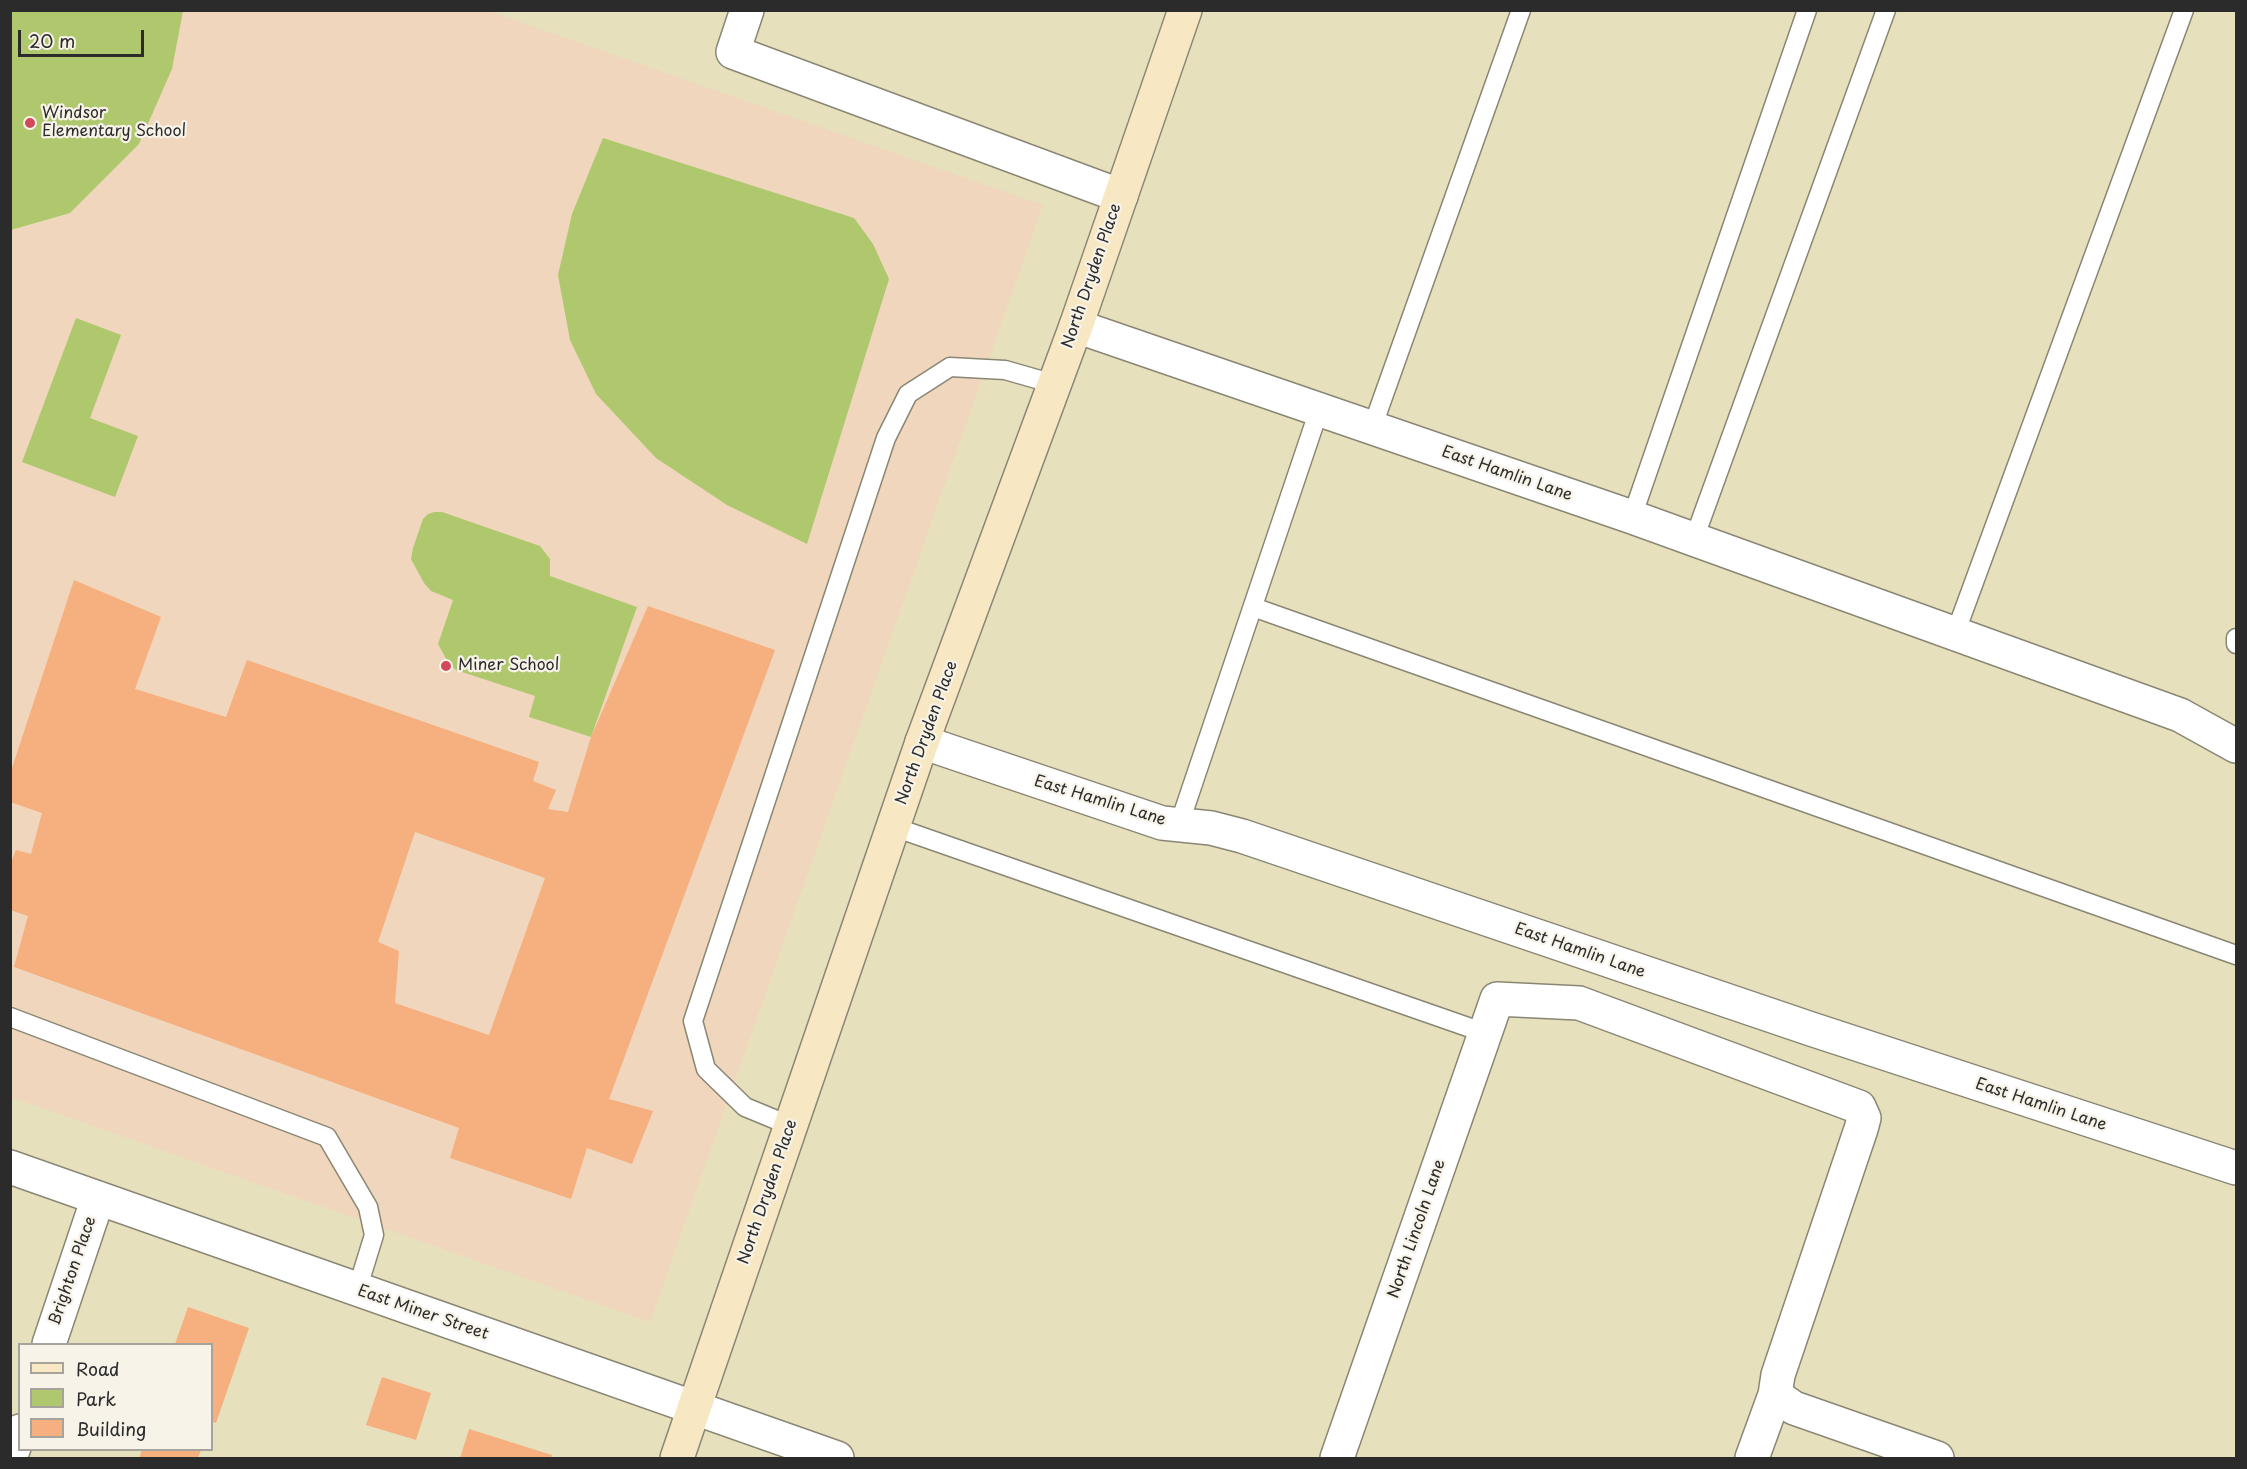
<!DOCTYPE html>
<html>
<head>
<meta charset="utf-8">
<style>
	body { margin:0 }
	#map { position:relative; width:2247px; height:1469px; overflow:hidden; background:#e7e0bd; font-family:"Playpen Sans",sans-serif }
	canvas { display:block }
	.frame { position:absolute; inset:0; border:12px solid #2b2b2b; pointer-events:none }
	.legend { position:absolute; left:18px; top:1343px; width:195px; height:108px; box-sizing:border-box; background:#f7f3e8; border:2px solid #a5a39c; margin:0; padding:8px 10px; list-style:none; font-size:18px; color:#2b2b2b }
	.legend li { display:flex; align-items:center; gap:12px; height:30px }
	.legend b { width:30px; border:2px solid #a5a39c }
	.scale { position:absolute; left:18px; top:30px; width:126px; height:27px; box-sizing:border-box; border:3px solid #2b2b2b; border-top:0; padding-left:8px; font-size:18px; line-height:21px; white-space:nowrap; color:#2b2b2b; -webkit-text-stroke:4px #f7f3e8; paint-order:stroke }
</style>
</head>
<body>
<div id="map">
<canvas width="2247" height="1469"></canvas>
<div class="frame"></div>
<ul class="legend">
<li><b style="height:8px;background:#f7e8c3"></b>Road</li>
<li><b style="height:16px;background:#afc86e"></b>Park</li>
<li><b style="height:16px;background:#f6b07f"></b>Building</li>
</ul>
<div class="scale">20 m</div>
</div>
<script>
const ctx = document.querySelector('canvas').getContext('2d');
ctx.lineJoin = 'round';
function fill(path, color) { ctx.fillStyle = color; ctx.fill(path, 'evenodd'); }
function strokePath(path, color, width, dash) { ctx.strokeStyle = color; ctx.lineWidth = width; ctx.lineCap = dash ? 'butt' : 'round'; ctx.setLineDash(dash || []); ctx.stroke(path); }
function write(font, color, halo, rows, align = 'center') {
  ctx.font = font + ' "Playpen Sans",sans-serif'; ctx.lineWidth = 4.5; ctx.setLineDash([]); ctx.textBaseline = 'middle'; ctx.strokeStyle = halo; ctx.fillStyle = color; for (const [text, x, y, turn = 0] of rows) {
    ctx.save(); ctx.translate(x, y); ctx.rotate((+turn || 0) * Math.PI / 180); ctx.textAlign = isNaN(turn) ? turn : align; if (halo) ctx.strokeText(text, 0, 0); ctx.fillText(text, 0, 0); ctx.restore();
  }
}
fill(new Path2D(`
	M11 11H489L1043 205 650 1322 11 1097Z`), '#efd6bc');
fill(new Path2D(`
	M11 10 183 11 172 69 139 144 70 213 11 230Z
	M603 138 854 218 873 244 889 279 807 544 727 505 656 458 596 394 570 340 558 275 572 214Z
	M76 318 121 335 90 418 138 436 115 497 22 462Z
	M434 512H442L540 546 550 559V576L637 607 591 737 529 717 535 696 456 670 449 664 438 644 453 600 431 591 424 583 411 559 413 548 423 519 428 514Z`), '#afc86e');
fill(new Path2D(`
	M74 580 161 617 135 689 226 717 247 660 539 762 533 781 556 790 548 809 568 812 591 737 648 606 775 650 609 1099 653 1111 632 1164 587 1148 571 1199 450 1158 459 1128 14 967 28 916 10 910V864L16 850 31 854 42 813 10 802V774ZM415 832 545 878 489 1035 395 1003 399 951 378 942Z
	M188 1307 249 1328 216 1423 212 1422V1344H175Z
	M382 1377 431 1393 416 1440 366 1425Z
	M469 1429 552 1455 551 1458H460Z
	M142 1450H201L198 1458H139Z`), '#f6b07f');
const lane = new Path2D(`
	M1372 428 1521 10
	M1632 517 1807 10
	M1694 539 1886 10
	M1253 607 2236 955
	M1955 634 2184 10
	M2236 638V644
	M1179 825 1319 410
	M894 827 1485 1033
	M10 1017 327 1137 368 1207 374 1235 357 1290
	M791 1126 745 1107 706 1069 693 1021 886 438 908 394 950 367 1005 370 1054 384`);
const street = new Path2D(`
	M747 10 733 52 1121 196
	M1076 326 1632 517 2180 715 2236 746
	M922 742 1162 823 1211 828 1242 836 1811 1029 2236 1168
	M10 1167 837 1458
	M49 1344 98 1198
	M10 1458 20 1431
	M1337 1458 1497 999 1579 1003 1859 1107 1864 1118 1861 1129 1778 1375 1775 1395 1794 1408 1937 1458
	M1752 1458 1776 1392`);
const secondary = new Path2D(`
	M677 1458 922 742 1076 326 1185 10`);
strokePath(lane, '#898674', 21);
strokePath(street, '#898674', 36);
strokePath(secondary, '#898674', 36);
strokePath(lane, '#fff', 18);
strokePath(street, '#fff', 33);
strokePath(secondary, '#f7e8c3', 33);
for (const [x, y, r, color] of [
	[30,123,6,"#d1495b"],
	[446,666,6,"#d1495b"]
]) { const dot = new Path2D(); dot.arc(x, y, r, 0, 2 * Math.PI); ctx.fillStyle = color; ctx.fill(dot); strokePath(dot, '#f7f3e8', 2); }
write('16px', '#2b2b2b', '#f7f3e8', [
	["Windsor",42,114],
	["Elementary School",42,132],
	["Miner School",458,666]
], 'left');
write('16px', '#2b2b2b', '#f7f3e8', [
	["North Dryden Place",1092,276,-71],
	["East Hamlin Lane",1507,474,19],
	["North Dryden Place",927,733,-70],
	["East Hamlin Lane",1100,801,17],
	["East Hamlin Lane",1580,951,19],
	["East Hamlin Lane",2041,1105,18],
	["North Dryden Place",768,1192,-71],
	["North Lincoln Lane",1417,1229,-71],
	["Brighton Place",73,1271,-71],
	["East Miner Street",423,1313,19]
]);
</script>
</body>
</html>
